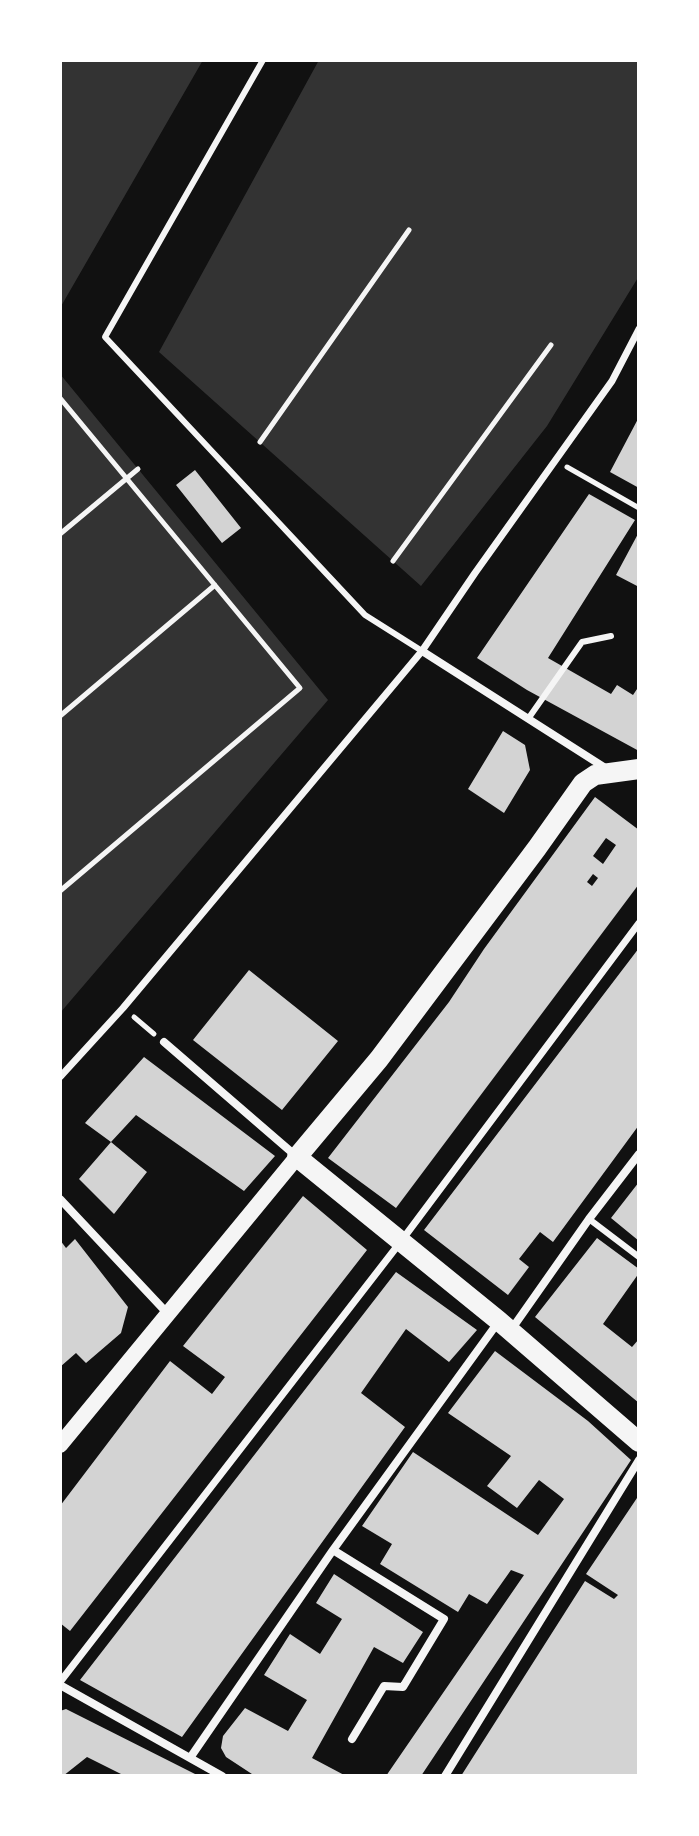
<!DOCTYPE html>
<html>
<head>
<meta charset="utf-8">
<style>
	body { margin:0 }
	#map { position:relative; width:699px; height:1836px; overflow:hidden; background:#111; font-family:Lato,sans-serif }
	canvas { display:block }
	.frame { position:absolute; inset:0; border:62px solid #fff; pointer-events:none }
</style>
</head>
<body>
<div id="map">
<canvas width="699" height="1836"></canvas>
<div class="frame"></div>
</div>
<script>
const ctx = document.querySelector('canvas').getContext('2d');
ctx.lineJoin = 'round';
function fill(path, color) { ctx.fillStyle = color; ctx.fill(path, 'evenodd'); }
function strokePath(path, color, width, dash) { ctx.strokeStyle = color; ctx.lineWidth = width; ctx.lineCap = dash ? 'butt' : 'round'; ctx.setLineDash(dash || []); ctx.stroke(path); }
fill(new Path2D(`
	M60 60H203L60 308Z
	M319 60H639V276L547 426 421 586 159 352Z
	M60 374 328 700 60 1013Z`), '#333');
fill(new Path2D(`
	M639 417V488L610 472Z
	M195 470 241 528 222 543 176 485Z
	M589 494 635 520 548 658 611 694 617 685 633 695 639 686V751L527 690 477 658Z
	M639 532V587L616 575Z
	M503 731 525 745 530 770 504 813 468 789Z
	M595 797 639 830V884L396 1208 328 1158 449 1002 484 949ZM606 838 616 845 603 864 593 856ZM593 874 598 878 592 886 587 882Z
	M639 948V1125L553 1242 540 1232 519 1259 529 1267 508 1295 424 1230Z
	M249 970 338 1041 282 1110 193 1040Z
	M144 1057 275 1156 244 1191 136 1115 111 1142 147 1172 114 1214 79 1179 111 1142 85 1123Z
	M639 1182V1241L611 1218Z
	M303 1196 367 1250 70 1631 60 1623V1506L170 1361 212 1394 225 1377 183 1346Z
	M597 1238 639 1269V1273L603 1324 632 1347 639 1339V1403L535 1317Z
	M75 1239 128 1307 121 1333 86 1363 76 1353 60 1367V1240L66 1248Z
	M396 1272 477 1330 449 1362 406 1329 361 1393 405 1427 182 1737 80 1680Z
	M495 1351 588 1421 631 1460 421 1776H386L524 1575 511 1570 487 1604 469 1594 458 1612 380 1564 392 1544 362 1526 413 1452 538 1535 564 1499 539 1480 517 1508 487 1486 511 1456 448 1413Z
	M639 1495V1776H461L585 1581 614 1599 618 1595 586 1574Z
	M334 1574 423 1632 403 1663 374 1647 312 1758 346 1776H255L226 1757 221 1748 223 1736 245 1708 288 1731 307 1700 264 1675 290 1634 320 1654 342 1619 316 1603Z
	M66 1709 199 1776H125L87 1757 63 1776 60 1775V1711Z`), '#d3d3d3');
strokePath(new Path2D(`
	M60 398 300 688 60 891
	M260 442 409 230
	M567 467 639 508
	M60 534 138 469
	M393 561 551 345
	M60 716 215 585
	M134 1017 154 1034`), '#f5f5f5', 5);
strokePath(new Path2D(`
	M263 60 105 337 365 615 422 651
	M528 719 582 642 611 636
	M589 1219 639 1257`), '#f5f5f5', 6);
strokePath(new Path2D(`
	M60 1077 123 1008 422 651 475 573 612 381 639 329
	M60 1682 402 1240 639 923`), '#f5f5f5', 7);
strokePath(new Path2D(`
	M422 651 607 769
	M164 1042 296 1156
	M60 1199 168 1314
	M511 1330 589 1219 639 1154
	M333 1550 444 1619 403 1687 384 1686 352 1739
	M60 1685 222 1776
	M190 1758 333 1550 499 1321
	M445 1776 639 1460`), '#f5f5f5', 8);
strokePath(new Path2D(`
	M60 1445 297 1157`), '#f5f5f5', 16);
strokePath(new Path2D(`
	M639 769 595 775 583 783 537 848 379 1059 297 1157 499 1321 639 1442`), '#f5f5f5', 20);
</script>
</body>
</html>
